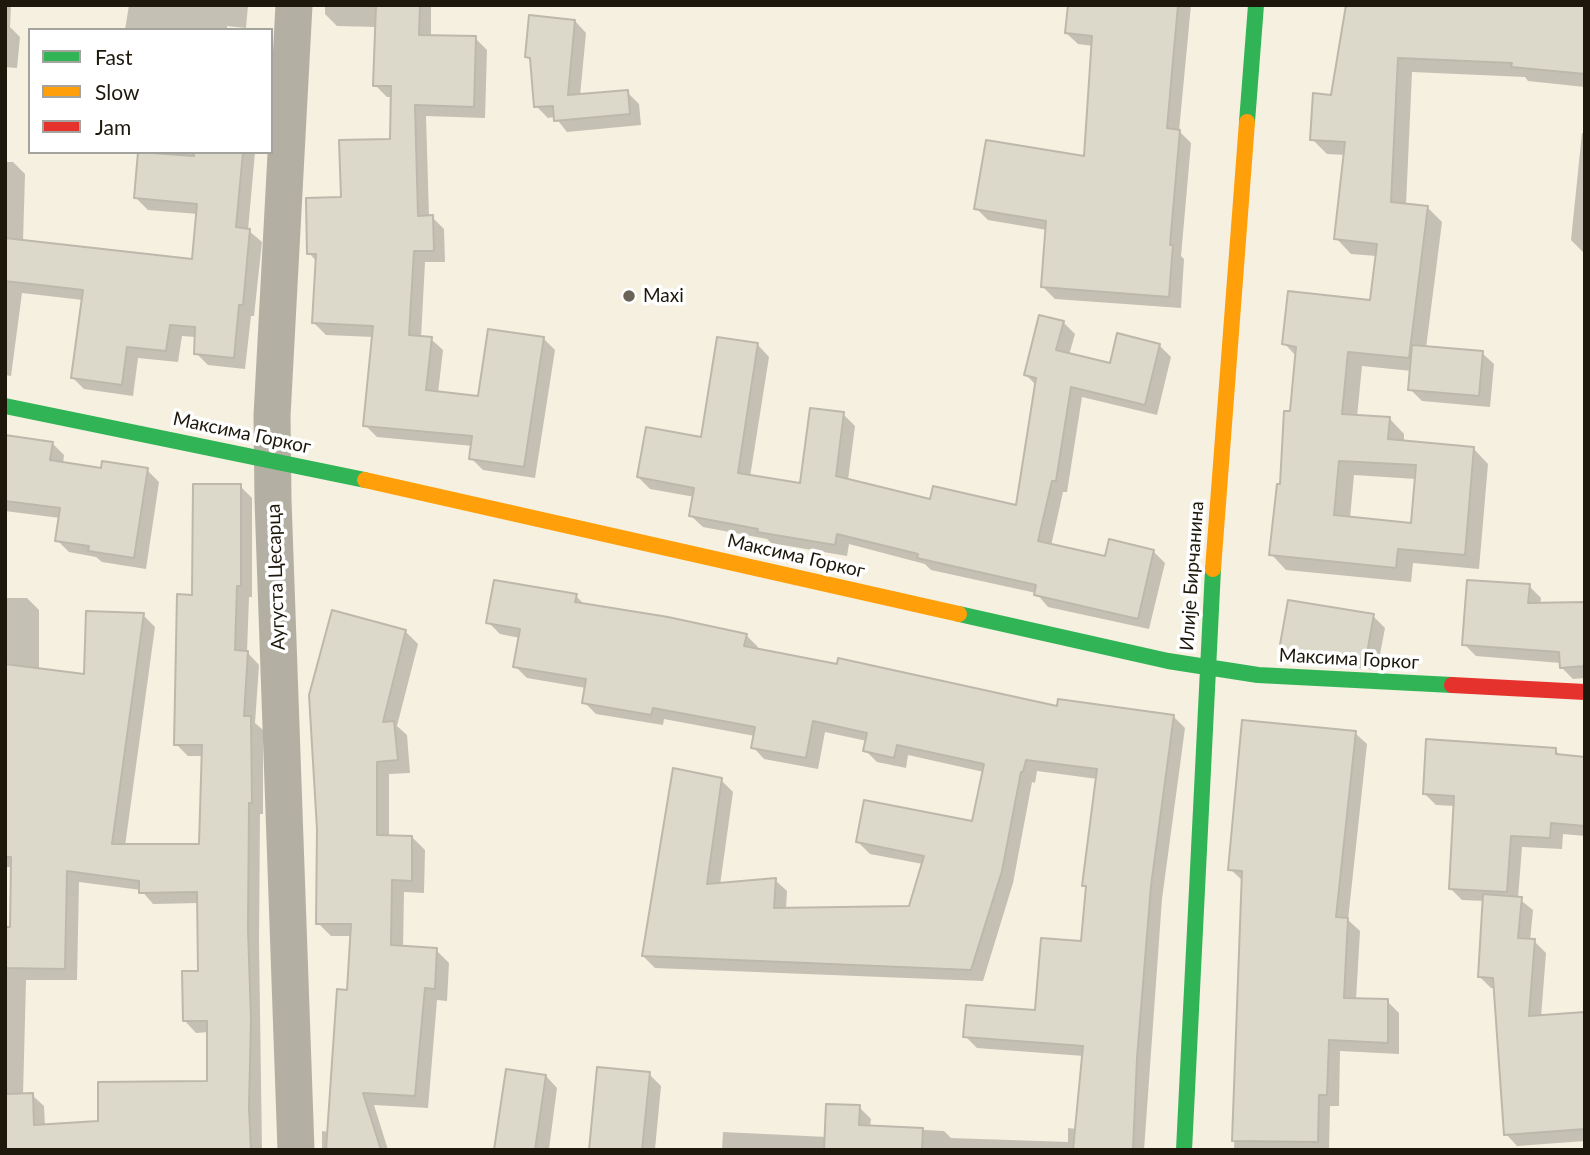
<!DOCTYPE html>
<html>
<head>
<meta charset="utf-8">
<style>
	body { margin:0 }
	#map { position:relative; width:1590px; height:1155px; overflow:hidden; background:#f5f0e0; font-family:Lato,sans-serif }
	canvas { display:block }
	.frame { position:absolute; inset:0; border:7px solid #1d180b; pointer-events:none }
	.legend { position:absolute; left:28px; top:28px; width:245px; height:126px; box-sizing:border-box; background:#fff; border:2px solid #a5a39d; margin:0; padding:9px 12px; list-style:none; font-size:21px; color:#1d180b }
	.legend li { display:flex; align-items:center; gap:14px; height:35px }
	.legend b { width:35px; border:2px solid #a5a39d }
</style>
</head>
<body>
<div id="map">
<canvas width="1590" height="1155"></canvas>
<div class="frame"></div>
<ul class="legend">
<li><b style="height:9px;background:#30b455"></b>Fast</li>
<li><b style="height:9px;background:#ff9f0a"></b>Slow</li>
<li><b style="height:9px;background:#e5322d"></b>Jam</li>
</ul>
</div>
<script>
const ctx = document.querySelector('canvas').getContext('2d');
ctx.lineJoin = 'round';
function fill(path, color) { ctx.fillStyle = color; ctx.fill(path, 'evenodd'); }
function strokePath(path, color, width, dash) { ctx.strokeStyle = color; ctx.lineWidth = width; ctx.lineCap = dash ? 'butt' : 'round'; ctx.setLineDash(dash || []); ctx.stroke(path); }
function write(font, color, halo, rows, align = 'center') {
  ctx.font = font + ' Lato,sans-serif'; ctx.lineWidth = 7; ctx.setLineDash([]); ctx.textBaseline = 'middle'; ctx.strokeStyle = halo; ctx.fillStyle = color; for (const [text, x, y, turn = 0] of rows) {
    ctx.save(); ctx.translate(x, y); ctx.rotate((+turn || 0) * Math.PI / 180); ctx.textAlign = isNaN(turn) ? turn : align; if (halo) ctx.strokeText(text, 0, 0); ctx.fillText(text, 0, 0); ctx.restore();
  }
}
fill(new Path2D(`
	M5 5H11L10 27 20 37 17 68 5 67Z
	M129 5H248L246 28 227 26V30H125Z
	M325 5H431V37L475 38 487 50 485 118 426 116 429 217H432L444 229 445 262H425L421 338 431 339 443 350 438 393 480 398 543 338 555 350 535 478 483 470 471 458 473 446 377 437 365 425 374 337 326 335 314 323 317 262 309 253 342 198 392 140 393 97H387L375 85 377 27 337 26 325 14Z
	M1070 5H1191L1179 131 1191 143 1181 256 1184 259 1181 308 1055 299 1043 287 1047 230 988 220 976 208 1086 158 1094 46 1078 44 1066 33Z
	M1347 5H1585V87L1528 81 1525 77 1412 72 1406 205 1427 207 1442 222 1426 348 1482 353 1494 364 1490 407 1422 401 1410 389 1412 371 1362 366 1357 417 1389 418 1404 434V442L1473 448 1488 464 1479 569 1413 563 1411 582 1286 570 1271 554 1297 357 1284 343 1372 302 1377 256 1351 254 1336 238 1345 155 1327 154 1312 139 1332 96ZM1354 475 1416 479 1413 525 1350 518Z
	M575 21 586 33 580 96 627 92 639 104 641 125 567 132 555 117 548 118 536 106 532 63 527 57Z
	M1582 133H1585V254L1571 240Z
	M149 152H255L248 230 262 242 254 316H251L245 369 208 365 196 353V337L182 336 178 362 138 358 133 396 84 389 72 377 83 300 22 293 11 376 5 375V162H13L25 174 23 242 194 261 198 214 148 210 136 198Z
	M1063 322 1075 334 1069 355 1111 365 1159 345 1171 357 1157 415 1082 397 1067 492H1063L1051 546 1107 558 1153 551 1165 563 1149 629 1048 607 1036 593 931 570 925 564 849 544 847 556 771 543 767 539 703 527 691 516 695 497 650 489 638 477 702 439 758 345 769 357 750 477 801 485 843 414 855 426 848 480 932 501 1018 507 1036 385 1026 375Z
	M5 437 52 443 64 455 63 464 102 470H147L159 482 146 569 102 562 96 557 69 552 57 540 60 518 5 511Z
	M240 486 252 498V597H249L247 652 259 665 255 723 263 730V814H260L259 942 262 1150H5V928H12L13 867H5V598H27L39 610V670L85 676 143 615 155 627 125 846 201 845 203 756H188L176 744 194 597ZM79 882 141 890 153 904 199 903 200 972 185 1021 196 1033 209 1032V1082L100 1122 45 1126 44 1106 32 1095H23L26 980H77Z
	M1529 586 1541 598 1540 605 1585 604V678L1573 679 1561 667V663L1476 656 1464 644Z
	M576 596 585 605 746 635 758 647 757 650 1059 708 1174 717 1185 728 1162 899 1144 1150H722L723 1132 827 1137 859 1107 871 1119 870 1127 944 1131 951 1138 1068 1142V1128L1077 1129 1084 1056 977 1048 965 1036 1036 1012 1083 943 1087 888 1084 885 1098 779 1037 771 1035 783 1032 782 1013 883 983 981 655 968 643 956 721 780 733 792 720 885 775 880 787 891 786 909 910 908 923 864 870 854 858 842 974 823 984 772 908 755 906 768 877 762 865 750 867 741 825 732 818 769 764 759 753 747 755 736 664 719 663 725 596 714 584 702 586 688 527 678 515 666 520 638 500 634 488 622Z
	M1373 616 1385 628 1377 670 1293 661 1281 649Z
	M405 631 418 644 397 726 407 735 410 773 389 774V837H412L425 850 424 893 404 892 403 948 436 950 449 963 447 1001 437 1000 428 1108 374 1105 388 1150H322V1131L329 1132 349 991 352 936H331L318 923Z
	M1355 733 1367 744 1348 920 1360 931 1356 1000 1387 1001 1399 1013V1054L1340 1051 1339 1106H1330L1329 1150H1234L1243 881 1230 869Z
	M1555 750 1562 757 1585 759V836L1563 834 1562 849 1522 847 1518 898 1533 910 1530 941H1534L1546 953 1541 1017 1585 1014V1141L1517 1146 1506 1134 1496 988H1491L1479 976 1485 901 1462 900 1450 888 1455 806 1436 805 1424 793Z
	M649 1074 661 1086 655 1149 665 1150H591Z
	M546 1076 557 1088 549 1149 562 1150H496Z`), '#0003');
const building = new Path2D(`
	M376 5H420L419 35 476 36 474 107 415 105 418 216 433 215 434 251H414L409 335 432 337 426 390 478 396 488 329 544 337 524 467 469 459 472 436 363 426 373 326 312 323 316 254H307L306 198 341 197 339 140 390 139 391 86H373Z
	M1068 5H1178L1167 128 1180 130 1170 245H1173L1169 297 1041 287 1046 221 974 209 986 140 1084 156 1092 36 1065 33Z
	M1346 5H1585V74L1511 67 1512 63 1398 58 1391 202 1428 206 1409 358 1348 352 1342 414 1390 417 1388 439 1474 447 1465 555 1398 549 1396 568 1269 555 1277 484H1280L1284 411H1290L1296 347 1282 344 1288 291 1370 300 1377 244 1334 239 1345 142 1310 140 1313 93 1331 95ZM1339 461 1416 465 1411 523 1334 515Z
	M529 15 575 20 568 95 628 90 630 114 554 121 553 106 534 107 530 58 525 57Z
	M138 152 194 156V152H243L236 227 250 229 243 305H239L234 358 194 354 195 327 170 325 166 351 127 347 122 385 71 378 83 290 5 281V238L192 259 197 204 134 198Z
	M1039 315 1064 321 1056 350 1110 363 1117 333 1160 344 1145 405 1071 387 1056 481H1052L1038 541 1105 556 1109 539 1154 550 1138 619 1034 595 1036 585 917 558 918 554 837 534 835 545 757 532 758 529 689 516 694 488 637 477 646 427 701 437 717 337 758 343 738 473 800 483 810 408 844 412 836 476 930 499 933 486 1016 505 1036 378 1024 375Z
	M1412 345 1483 351 1479 396 1408 390Z
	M5 435 53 442 50 460 101 468 102 461 148 468 134 558 88 551 89 546 55 541 60 508 5 501Z
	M193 484H241V586H237L235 650 248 651 244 716H251L252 803H249L248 929 251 1020 249 1107 251 1150H5V1094L33 1093 34 1125 98 1121V1082L207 1081V1021H183L182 971H198L197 892 139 893V881L67 871 65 969 5 968V927H10L11 857H5V664L84 674 86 611 144 613 112 844H199L202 745H174L177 594 192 595Z
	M494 580 577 594 575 602 668 617 747 634 744 646 837 664 838 658 1057 706 1058 699 1174 715 1151 886 1137 1058 1133 1150H1073L1083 1046 963 1037 966 1005 1035 1010 1041 938 1081 941 1086 886H1082L1097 769 1026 760 1023 772H1021L1002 871 971 970 642 956 673 768 722 778 707 884 776 878 774 908 909 906 924 856 856 842 864 800 972 821 984 764 897 745 894 758 863 751 867 733 813 721 806 758 751 748 755 727 653 708 651 715 582 703 586 679 513 667 520 629 486 623Z
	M1467 580 1530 584 1528 603 1585 602V666L1560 668 1559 652 1462 645Z
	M1288 600 1374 614 1366 659 1319 656 1279 650Z
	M332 610 406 630 383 722 394 721 398 760 377 762V835L412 836V881L392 880 391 945 437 948 435 989 425 988 415 1096 363 1093 381 1150H326L337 989 347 990 351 924H316L317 829 309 695Z
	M1242 720 1356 731 1336 917 1348 918 1344 998 1388 999V1043L1329 1040 1327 1095H1319L1318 1142 1232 1141 1242 871 1228 870Z
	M1426 739 1556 748V754L1585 757V826L1551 823 1550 838 1511 836 1507 892 1449 889 1454 796 1423 794Z
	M1483 894 1522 897 1518 938 1535 939 1529 1016 1585 1012V1129L1504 1135 1493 978 1478 977Z
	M597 1067 650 1072 642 1150H589Z
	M506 1069 546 1075 535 1150H494Z
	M826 1104 860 1105 859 1125 923 1128 922 1150H824Z`);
fill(building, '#ddd9ca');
strokePath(building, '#bcb8ab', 2);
strokePath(new Path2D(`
	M294 5 272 416 273 500 296 1150`), '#b3afa2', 37);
strokePath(new Path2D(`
	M1247 122 1256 5
	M5 406 365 480
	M959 614 1168 661 1258 675 1452 685
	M1184 1150 1213 569`), '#30b455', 16);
strokePath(new Path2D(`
	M365 480 959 614
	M1213 569 1247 122`), '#ff9f0a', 16);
strokePath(new Path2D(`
	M1452 685 1585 692`), '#e5322d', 16);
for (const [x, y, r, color] of [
	[629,296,7,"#696456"]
]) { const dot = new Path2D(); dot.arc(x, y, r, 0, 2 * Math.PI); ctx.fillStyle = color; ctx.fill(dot); strokePath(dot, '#fff', 2.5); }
write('19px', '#1d180b', '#fff', [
	["Maxi",643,296]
], 'left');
write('19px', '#1d180b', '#fff', [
	["Максима Горког",242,433,12],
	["Максима Горког",796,556,13],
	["Илије Бирчанина",1192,576,-86],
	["Аугуста Цесарца",276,577,-92],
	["Максима Горког",1349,659,3]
]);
</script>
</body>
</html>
